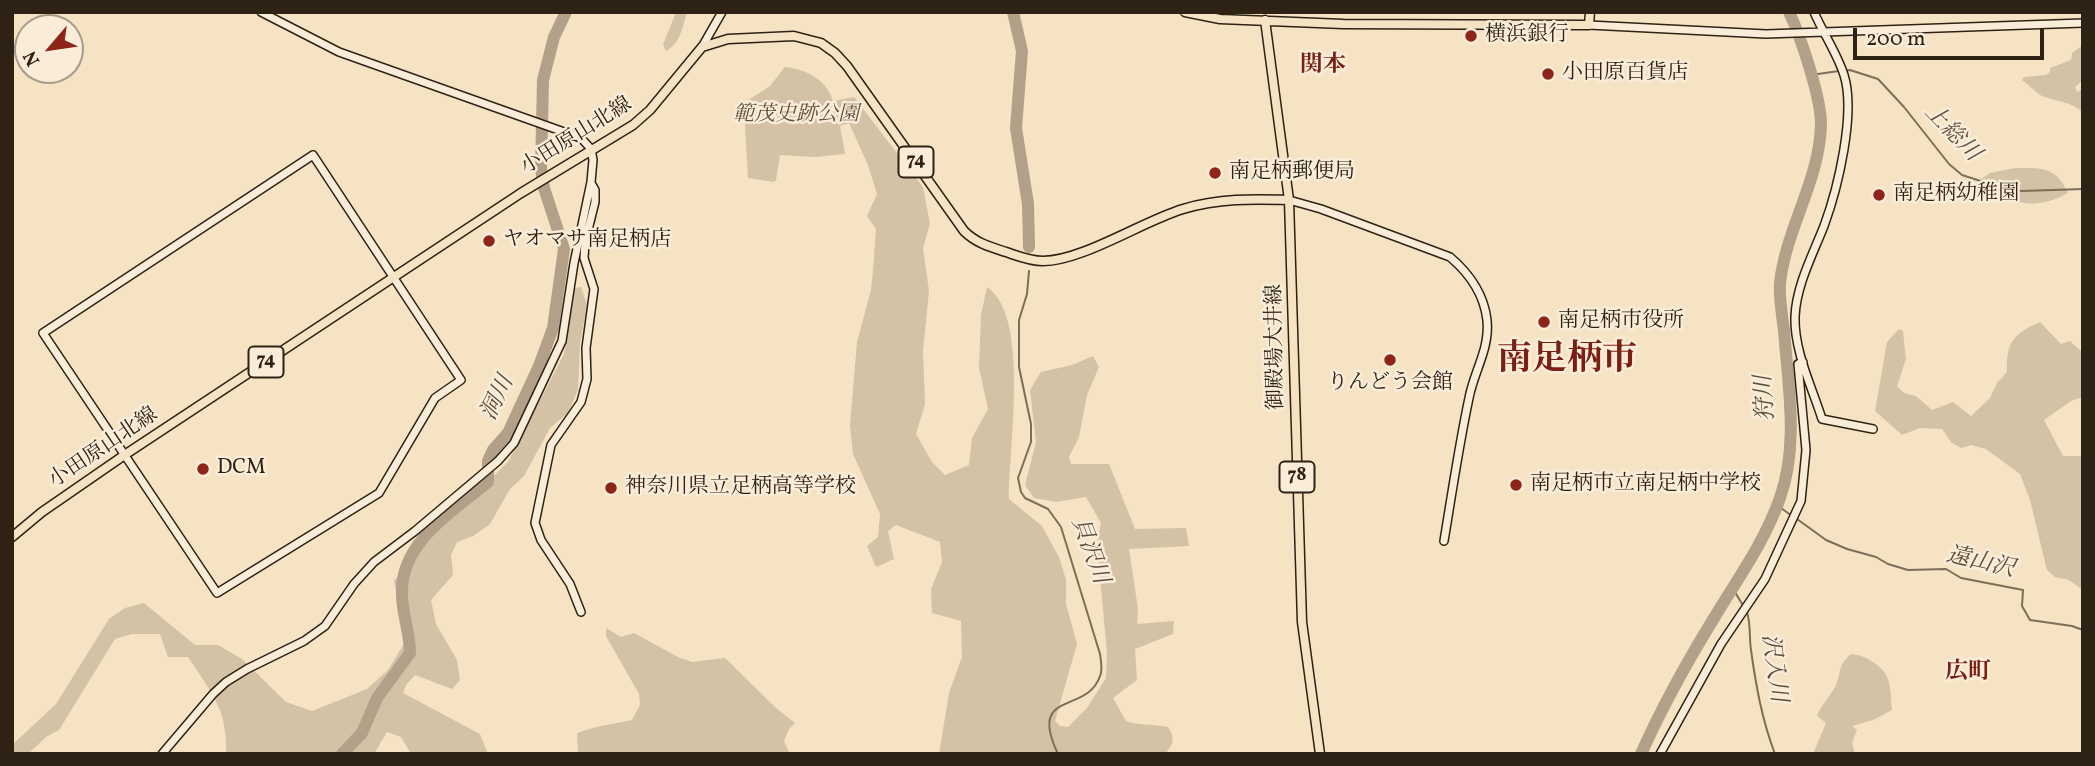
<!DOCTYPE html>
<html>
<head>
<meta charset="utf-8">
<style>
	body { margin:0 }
	#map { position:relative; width:2095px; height:766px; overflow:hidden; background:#f6e3c4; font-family:Vollkorn,serif }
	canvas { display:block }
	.frame { position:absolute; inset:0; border:14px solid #2d2213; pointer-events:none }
	.north { position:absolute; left:14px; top:14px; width:70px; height:70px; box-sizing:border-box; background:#f9edd9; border:2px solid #a79c8a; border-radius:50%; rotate:241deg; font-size:19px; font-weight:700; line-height:28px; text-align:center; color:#2d2213 }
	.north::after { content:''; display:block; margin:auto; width:24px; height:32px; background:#8f2418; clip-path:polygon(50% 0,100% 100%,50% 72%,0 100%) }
	.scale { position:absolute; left:1853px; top:28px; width:191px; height:32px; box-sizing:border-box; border:4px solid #2d2213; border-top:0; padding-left:9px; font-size:21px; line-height:24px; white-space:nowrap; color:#2d2213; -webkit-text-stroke:5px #f9edd9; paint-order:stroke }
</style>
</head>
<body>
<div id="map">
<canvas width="2095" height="766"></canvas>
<div class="frame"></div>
<div class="north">N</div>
<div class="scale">200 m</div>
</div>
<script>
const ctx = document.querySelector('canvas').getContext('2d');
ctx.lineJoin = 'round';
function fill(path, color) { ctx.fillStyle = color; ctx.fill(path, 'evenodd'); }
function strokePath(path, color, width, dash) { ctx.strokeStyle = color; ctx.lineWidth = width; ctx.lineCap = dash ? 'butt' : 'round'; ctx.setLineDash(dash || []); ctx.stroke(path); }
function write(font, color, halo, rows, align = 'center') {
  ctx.font = font + ' Vollkorn,"Noto Serif JP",serif'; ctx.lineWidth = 5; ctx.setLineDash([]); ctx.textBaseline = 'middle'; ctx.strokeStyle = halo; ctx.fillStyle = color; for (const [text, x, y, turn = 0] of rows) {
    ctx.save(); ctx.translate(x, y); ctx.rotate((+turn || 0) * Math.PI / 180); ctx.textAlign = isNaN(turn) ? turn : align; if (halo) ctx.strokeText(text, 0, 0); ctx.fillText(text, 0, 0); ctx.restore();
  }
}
fill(new Path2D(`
	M676 12H687C683 26 680 44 666 51L663 45Z
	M2083 45V80L2075 87 2077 92 2083 89V113C2072 101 2052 101 2040 95 2034 91 2028 84 2022 80L2024 77 2046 75 2050 72V68L2071 60 2072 53Z
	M785 67C806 69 827 80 833 101L854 97 923 187 930 224 923 248 929 291 923 351 925 404 916 434 932 462 945 475 969 465 972 438 988 409 979 368 981 315 987 287C1031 316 1008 452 1009 499L1042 526 1059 557 1066 580V604L1077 644 1055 721 1060 726 1068 727 1087 708 1106 678 1107 654 1097 543 1101 523 1086 497 1056 502 1034 498 1025 485 1036 442 1030 390 1041 372 1072 365 1093 356 1099 367 1087 395 1079 437 1069 457 1071 464H1109L1135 529 1186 528 1189 546 1129 549 1138 609 1137 624 1174 621 1173 634 1135 649 1137 680 1113 698 1126 721C1140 726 1153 724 1168 727 1175 738 1174 743 1166 753L939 754 949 693 962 657 961 621 932 613 931 589 942 562 940 542 896 525 888 531 894 559 876 567 867 546 878 537 880 514 853 454 850 425 857 342 871 290 873 270 876 229 867 216 877 194 868 165 849 123 840 126 845 154 815 157 780 155 776 180 774 182 748 178 744 108 747 101 770 86Z
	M2015 168C2041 168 2056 166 2068 193 2031 214 2007 199 1972 185L1990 173Z
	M581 287 587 305 580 344 578 390 568 413 550 428 524 476 510 489 490 524 473 536 457 542 451 555 453 575 431 600 436 624 457 660 460 680 452 689 415 675 406 685 403 693 480 734 488 754H411L401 737 387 732 374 754H226C228 710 211 692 188 657H168L160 634H132L115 639 59 730 46 737 28 754H12V745L56 704 109 619 125 608 144 603 195 645H218L242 659 286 702 312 711 367 689 388 670 405 642 394 581 427 541 508 462 564 354 575 288Z
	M2040 322 2061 344 2070 341 2083 353V397L2071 401 2044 420 2063 456H2083V590L2069 580 2055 577 2047 570 2030 500 2020 474 1986 449 1971 445 1961 448 1951 442 1942 429 1920 428 1902 435 1875 411 1887 342 1899 329 1903 331 1906 359 1897 386 1904 393 1916 396 1932 410 1953 402 1971 416 1990 398 1997 383 2007 372C2006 342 2013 334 2040 322Z
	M606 628 621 637 634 633 678 657 692 662 725 658 776 708 795 723 789 729 784 741 790 754H578L577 733 596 727 632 720 640 705 639 694 606 636Z
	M1851 654C1865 655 1885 666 1889 682 1891 691 1891 701 1892 710L1873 720 1852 726 1857 730 1852 743 1855 754H1813L1826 723 1817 716C1821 704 1831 696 1836 685 1842 670 1837 666 1851 654Z`), '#d4c2a6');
strokePath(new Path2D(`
	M1845 71 1850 70 1878 79 1904 107 1949 164 1962 175 2005 189 2022 191 2083 189
	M1811 75 1839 71
	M1029 271 1027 294 1019 320V367L1031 424V442L1018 478 1021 492 1025 498 1048 509 1061 527 1100 654C1101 661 1103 670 1100 676 1087 715 1027 689 1058 754
	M1777 505 1792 516
	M1797 519 1826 540 1847 549 1876 557 1888 564 1908 570 1946 569 1961 578 2023 590 2022 606 2030 620 2072 626 2083 630
	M1733 589 1744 607
	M1747 612C1751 625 1749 637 1751 650 1756 686 1762 720 1775 754`), '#7d6e59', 2);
strokePath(new Path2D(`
	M1013 12 1022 51 1016 128 1028 204 1029 247
	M342 754 362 733 377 698 410 653C410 633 402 614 402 594 400 542 453 511 488 482V461L493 450 508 433 539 366 553 328 564 249 544 188 541 169 543 80 554 37 566 12
	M1641 754C1662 707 1687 662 1714 618 1738 578 1764 543 1780 498 1799 444 1788 386 1784 330 1782 315 1779 298 1780 283 1786 228 1820 180 1821 124 1821 98 1801 37 1789 12`), '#b2a188', 12);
const secondary = new Path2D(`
	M1814 12C1823 33 1837 53 1844 75 1856 113 1838 188 1824 226 1813 254 1796 286 1795 317 1794 351 1812 387 1822 419L1873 429
	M1589 25 1766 34 2083 23
	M702 47 722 12
	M313 155 461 380 435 398 379 493 217 593 43 333Z
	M1289 200 1321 209 1450 257C1470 274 1484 294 1487 320 1490 349 1474 371 1469 398 1459 445 1452 493 1444 541
	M581 612 570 584 541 540 535 523 551 445 581 402 587 379 586 348 594 289 584 258 585 242 595 202V190L591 183
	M162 754 213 694 226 682 247 669 304 641 325 626 354 584 374 562 415 531 498 461 514 443 562 341 574 263 591 182 593 160 591 149 581 138 339 52 261 12
	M1660 754 1721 644 1765 579 1801 501 1806 450 1798 364 1803 362`);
const primary = new Path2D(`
	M1185 12 1220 19 1343 24 1589 25 1590 12
	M1265 20 1289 200 1302 622 1320 754
	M12 537 42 512 126 454 521 193 633 125 650 110 702 47 728 39 794 36 821 43 835 53 847 66 964 231C976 243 990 247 1006 252 1018 256 1030 261 1043 261 1082 261 1143 221 1183 209 1219 198 1253 199 1289 200`);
strokePath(secondary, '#2d2213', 10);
strokePath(primary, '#2d2213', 11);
strokePath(secondary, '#f9edd9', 7);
strokePath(primary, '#f6e3c4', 8);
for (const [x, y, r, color] of [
	[1471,36,7,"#8f2418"],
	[1548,74,7,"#8f2418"],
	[1215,173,7,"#8f2418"],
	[1879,195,7,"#8f2418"],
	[489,241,7,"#8f2418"],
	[1544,322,7,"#8f2418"],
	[1390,360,7,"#8f2418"],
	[203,469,7,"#8f2418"],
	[1516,485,7,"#8f2418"],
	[611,488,7,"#8f2418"]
]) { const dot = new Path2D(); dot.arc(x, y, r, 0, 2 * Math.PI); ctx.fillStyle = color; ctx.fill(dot); strokePath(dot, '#f9edd9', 2.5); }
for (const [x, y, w] of [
	[916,162,35],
	[266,362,35],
	[1297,477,35]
]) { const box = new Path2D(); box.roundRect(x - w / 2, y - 15.5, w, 31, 5); ctx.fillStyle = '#f9edd9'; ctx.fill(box); strokePath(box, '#2d2213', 2); }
write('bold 19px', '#2d2213', null, [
	["74",916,162],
	["74",266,362],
	["78",1297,477]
]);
write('21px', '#2d2213', '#f9edd9', [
	["横浜銀行",1485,36],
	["小田原百貨店",1562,74],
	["南足柄郵便局",1229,173],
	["南足柄幼稚園",1893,195],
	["ヤオマサ南足柄店",503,241],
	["南足柄市役所",1558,322],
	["りんどう会館",1390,384,"center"],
	["DCM",217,469],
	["南足柄市立南足柄中学校",1530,485],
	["神奈川県立足柄高等学校",625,488]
], 'left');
write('italic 21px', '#5f523f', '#f9edd9', [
	["範茂史跡公園",796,116]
]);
write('21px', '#2d2213', '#f9edd9', [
	["小田原山北線",577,137,-32],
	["御殿場大井線",1277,347,-91],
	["小田原山北線",104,449,-34]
]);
write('bold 23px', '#7a1f14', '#f9edd9', [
	["関本",1323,67],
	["広町",1968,674]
]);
write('italic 23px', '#5c4e3c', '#f9edd9', [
	["上総川",1951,134,46],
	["狩川",1767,398,-94],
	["洞川",499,399,-64],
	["貝沢川",1088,551,70],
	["遠山沢",1980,564,13],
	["沢入川",1772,668,82]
]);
write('bold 35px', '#7a1f14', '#f9edd9', [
	["南足柄市",1567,363]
]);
</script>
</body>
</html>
